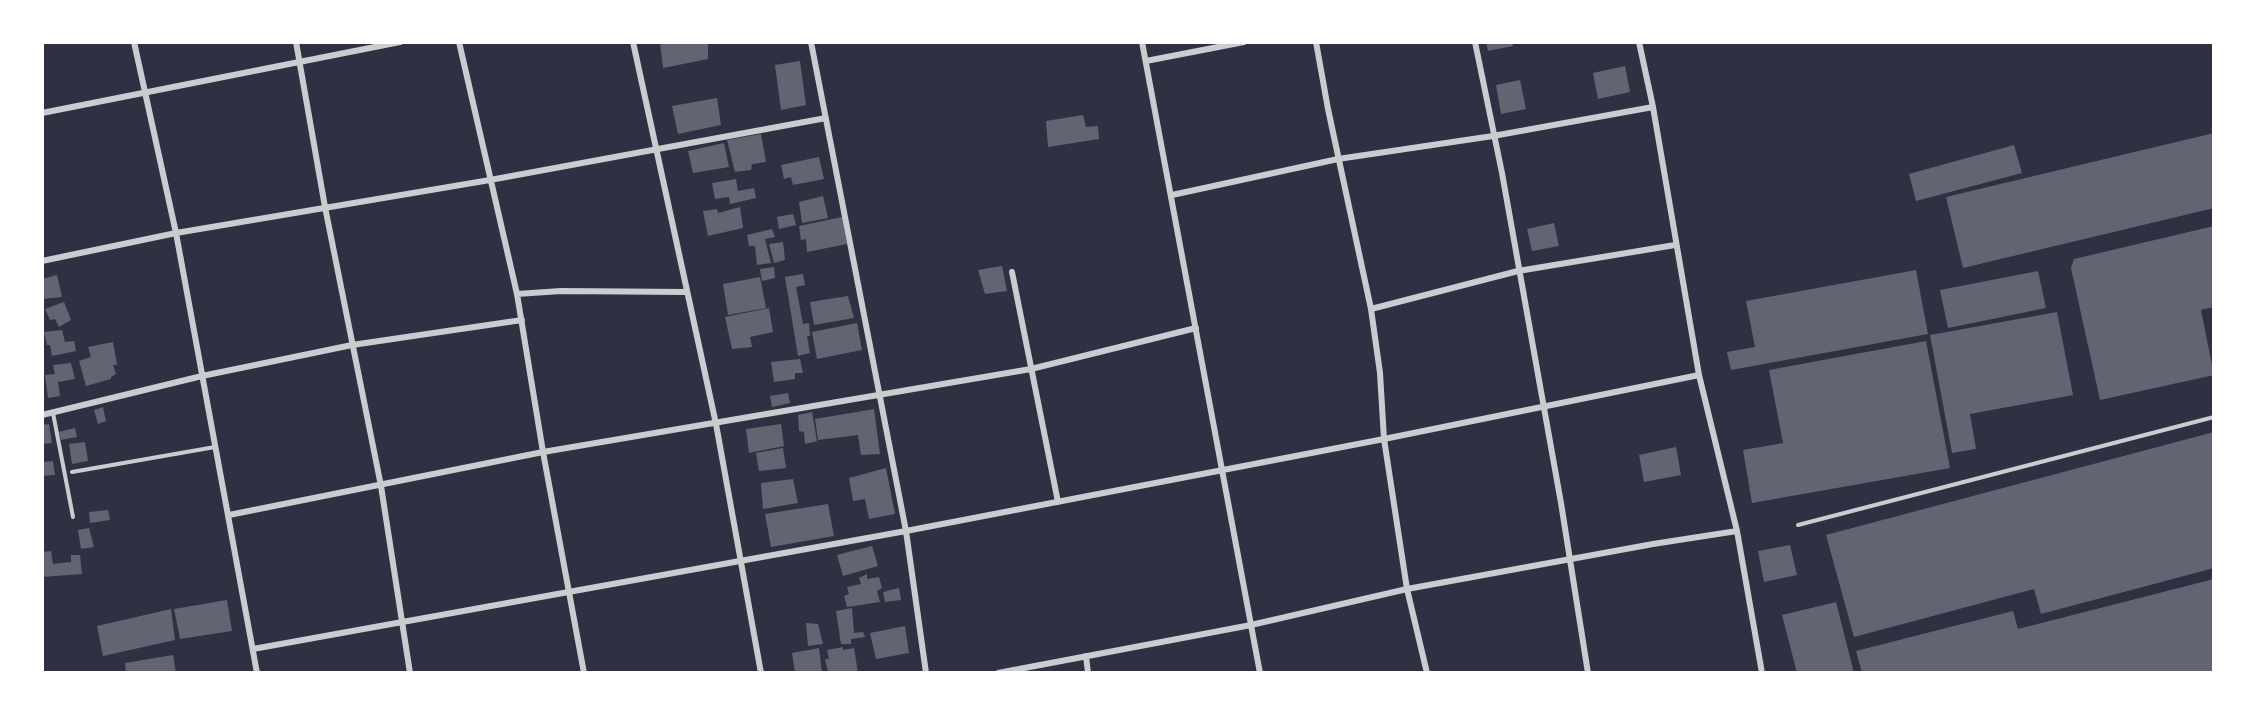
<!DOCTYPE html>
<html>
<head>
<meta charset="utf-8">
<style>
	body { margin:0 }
	#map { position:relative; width:2256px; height:715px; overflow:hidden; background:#2d3142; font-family:Montserrat,sans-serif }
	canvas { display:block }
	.frame { position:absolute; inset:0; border:44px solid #fff; pointer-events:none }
</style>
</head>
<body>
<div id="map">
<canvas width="2256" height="715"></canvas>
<div class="frame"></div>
</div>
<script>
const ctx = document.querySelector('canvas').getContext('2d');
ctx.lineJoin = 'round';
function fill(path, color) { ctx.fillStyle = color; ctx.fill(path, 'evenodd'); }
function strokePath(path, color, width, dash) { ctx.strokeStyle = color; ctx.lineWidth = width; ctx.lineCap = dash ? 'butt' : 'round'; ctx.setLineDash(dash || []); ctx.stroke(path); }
fill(new Path2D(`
	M660 42H708V59L663 68Z
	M1486 42H1512L1513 46 1488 51Z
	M800 61 806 105 781 110 775 65Z
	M1625 66 1630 92 1598 99 1593 73Z
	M1520 80 1526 109 1501 114 1496 85Z
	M717 98 721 125 678 134 672 106Z
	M1083 115 1086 127 1098 126 1099 139 1048 147 1046 121Z
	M2214 133V208L1963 268 1946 197Z
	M761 134 766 162 752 164 751 170 735 172 727 140Z
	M724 143 729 167 693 173 688 151Z
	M2014 145 2022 173 1916 201 1909 174Z
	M819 157 824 179 793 185 791 177 784 179 781 165Z
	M736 179 738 191 754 188 756 198 730 204 729 197 715 199 712 183Z
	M823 196 828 218 802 223 799 202Z
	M740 207 743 228 708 236 703 211 717 209 718 213Z
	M793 214 796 225 779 229 777 217Z
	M842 217 847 244 807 252 806 239 801 240 799 226Z
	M1554 223 1559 246 1532 251 1527 229Z
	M2214 226V307L2201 310 2214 375 2100 400 2071 268 2074 259Z
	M772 229 775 237 765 239 771 263 757 265 755 246H749L747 235Z
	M783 242 785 260 774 263 769 244Z
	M1002 266 1007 291 985 294 978 270Z
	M774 267 775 278 762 281 760 269Z
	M1916 270 1928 334 1731 370 1727 352 1755 347 1746 301Z
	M2038 271 2046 308 1948 328 1940 290Z
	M803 274 805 285 796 287 803 324 809 323 810 336H807L810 353 798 356 785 277Z
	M57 275 62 297 42 299V279Z
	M760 277 766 308 728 315 723 284Z
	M848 296 854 318 814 325 810 302Z
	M64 302 71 320 59 327 55 319 50 320 45 309Z
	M769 308 773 332 750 337 752 347 732 349 725 317Z
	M2057 312 2073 395 1970 414 1976 449 1952 453 1930 335Z
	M857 323 862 350 817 359 812 332Z
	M62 330 65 342 74 341 76 351 52 356 50 345H47L44 332Z
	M1926 341 1950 468 1752 503 1743 450 1783 443 1769 370Z
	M113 342 117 365H113L116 374 111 377V379L86 386 79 361 91 357 88 347Z
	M800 359 803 373H795V379L774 382 771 362Z
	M71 363 75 379 58 382 60 396 48 398 45 375 55 374 53 365Z
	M788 393 790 403 772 407 770 396Z
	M103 407 106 421 98 424 94 410Z
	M874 409 880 454 861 455 858 435 818 440 815 419Z
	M812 412 817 441 805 444 804 432 799 431 798 415Z
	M49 424 52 443 42 444V425Z
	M781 424 784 446 749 453 746 429Z
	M75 428 77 437 61 440 59 432Z
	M2214 432V568L2041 614 2034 589 1854 637 1826 535Z
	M85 442 88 461 72 464 69 444Z
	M1676 447 1681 475 1644 482 1639 455Z
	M783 448 786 468 759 471 756 453Z
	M53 461 55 475 42 476V462Z
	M886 468 895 514 869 519 865 499 853 501 849 478Z
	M793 479 798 503 763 509 761 483Z
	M828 504 834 536 771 547 765 514Z
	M108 510 110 520 90 523 89 512Z
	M89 528 94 547 81 549 78 530Z
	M1790 545 1797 575 1764 582 1758 551Z
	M872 546 878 566 843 576 837 555Z
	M51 551 53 564 71 562V555H80L82 574 42 577V552Z
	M867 574V579L879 577 882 588 877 591 880 602 847 607 844 596 849 594 847 587 861 584 859 578Z
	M2214 579V673H1862L1856 651 2013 611 2018 629Z
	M899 588 901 600 885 602 883 592Z
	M227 600 232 631 180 639 174 609Z
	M1836 602 1854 673H1797L1782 615Z
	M852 608 854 633 863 632 865 637 851 639V644H841L836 611Z
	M171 609 175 640 103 656 97 626Z
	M806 623 818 624 823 644 808 646Z
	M905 626 909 653 876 659 870 633Z
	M843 647V650L854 648 858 673H828L825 659H829L827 650Z
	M819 648 822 673H795L792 653Z
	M173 655 176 673H126L125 663Z`), '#626471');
strokePath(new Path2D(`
	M53 413 73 517
	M72 472 215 447
	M1798 525 2214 417`), '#caccd0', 4);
strokePath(new Path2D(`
	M134 42 176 233 257 673
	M296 42 325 207 381 486 410 673
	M459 42 517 294 543 452 584 673
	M633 42 716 424 761 673
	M811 42 906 531 926 673
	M1142 42 1260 673
	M1316 42 1328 109 1371 309 1380 373 1384 439 1407 589 1427 673
	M1475 42 1502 173 1561 503 1588 673
	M1639 42 1653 107 1699 375 1737 531 1762 673
	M1146 61 1244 42
	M42 113 400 42
	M1172 195 1338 159 1493 136 1653 107
	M42 261 176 233 490 180 826 118
	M1012 272 1058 502
	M517 294 561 291 686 292
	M1371 309 1518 271 1675 245
	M42 415 202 376 352 345 522 320
	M229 515 543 452 1031 369 1196 328
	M253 649 906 531 1384 439 1699 375
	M1086 656 1088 673
	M998 673 1251 625 1407 589 1653 544 1737 531`), '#caccd0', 6);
</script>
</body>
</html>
